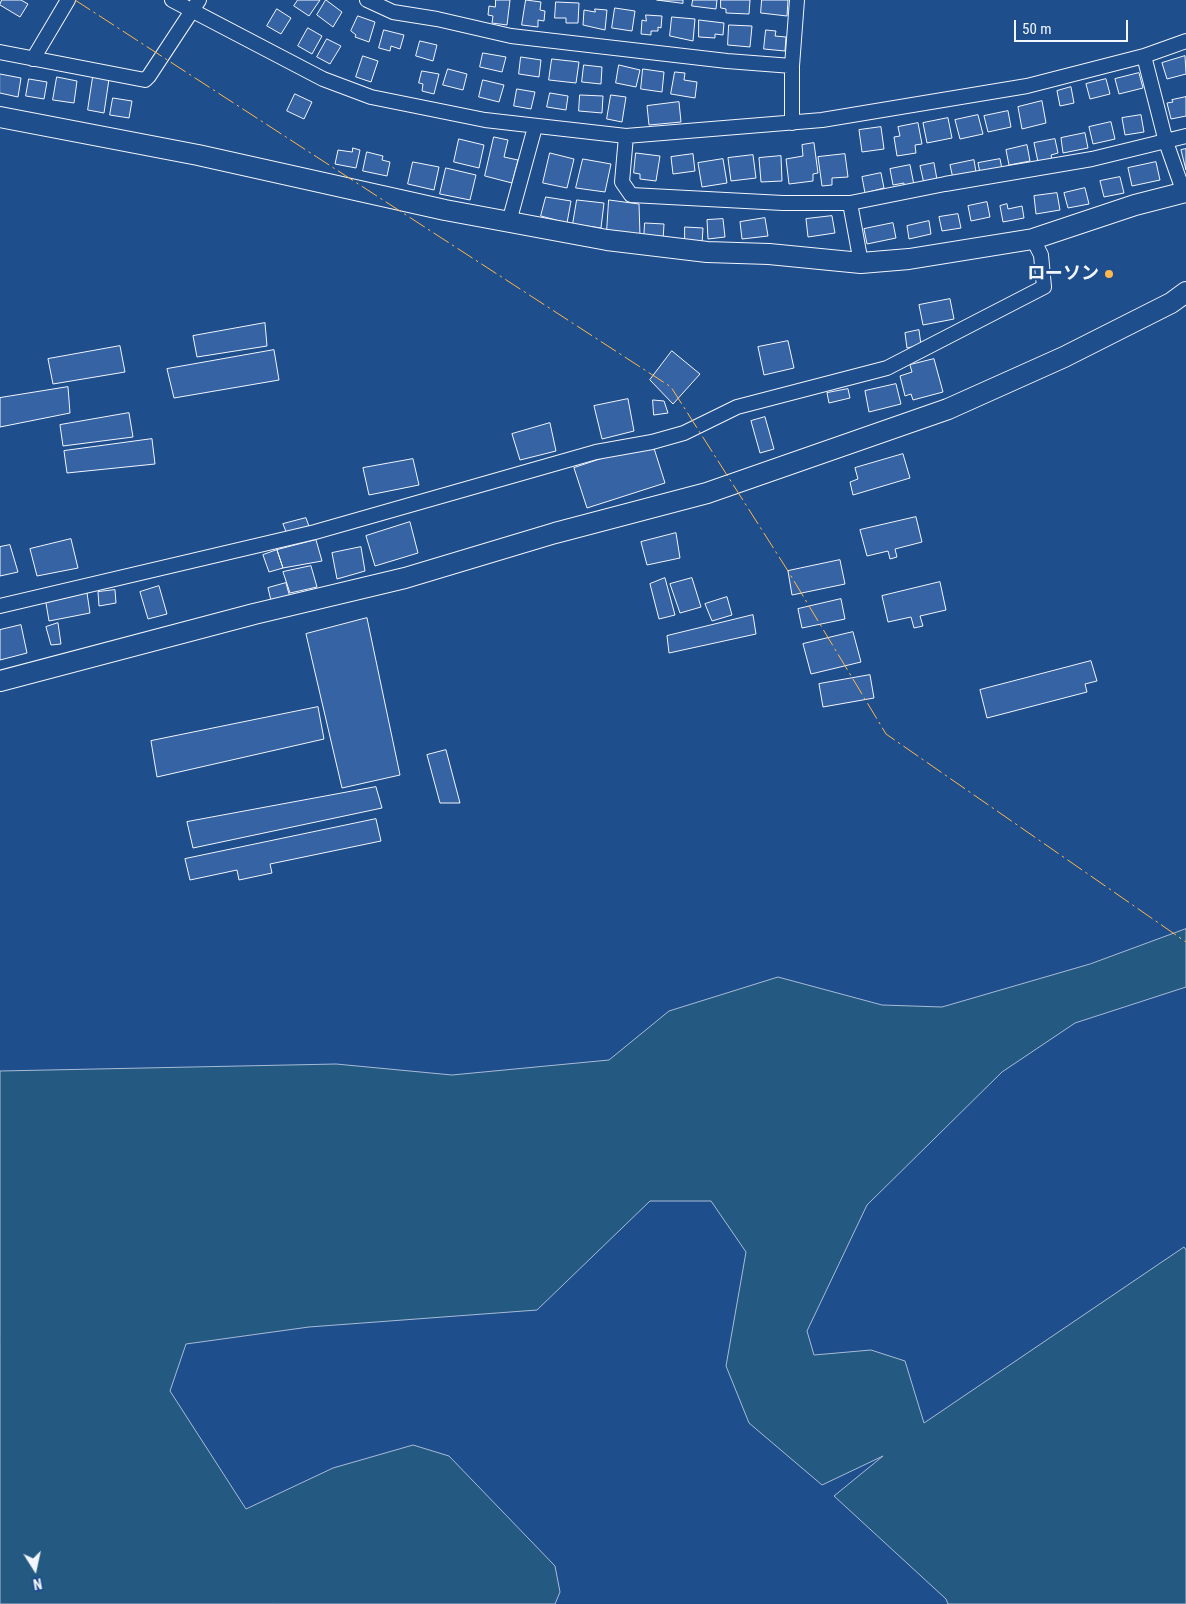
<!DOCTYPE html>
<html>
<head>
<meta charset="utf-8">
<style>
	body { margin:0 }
	#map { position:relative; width:1186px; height:1604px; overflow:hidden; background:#1f4e8c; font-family:"Roboto Condensed",sans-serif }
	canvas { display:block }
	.north { position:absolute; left:10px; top:1544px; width:50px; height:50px; -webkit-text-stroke:4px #1f4e8c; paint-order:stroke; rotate:170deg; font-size:14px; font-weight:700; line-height:20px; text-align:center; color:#f2f6ff }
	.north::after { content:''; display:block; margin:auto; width:18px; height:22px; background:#f2f6ff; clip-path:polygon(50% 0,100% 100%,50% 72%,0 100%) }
	.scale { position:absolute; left:1014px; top:20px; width:114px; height:22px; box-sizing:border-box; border:2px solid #f2f6ff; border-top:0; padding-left:6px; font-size:15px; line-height:18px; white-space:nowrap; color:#f2f6ff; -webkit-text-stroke:4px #1f4e8c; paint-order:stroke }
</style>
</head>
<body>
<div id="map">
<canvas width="1186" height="1604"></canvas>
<div class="north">N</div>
<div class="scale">50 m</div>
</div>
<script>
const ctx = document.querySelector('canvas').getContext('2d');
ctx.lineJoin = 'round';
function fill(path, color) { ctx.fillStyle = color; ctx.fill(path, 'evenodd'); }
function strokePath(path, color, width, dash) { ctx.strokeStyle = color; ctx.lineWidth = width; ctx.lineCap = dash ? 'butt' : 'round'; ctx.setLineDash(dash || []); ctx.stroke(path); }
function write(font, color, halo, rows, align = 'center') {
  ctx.font = font + ' "Roboto Condensed","Noto Sans JP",sans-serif'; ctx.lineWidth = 4; ctx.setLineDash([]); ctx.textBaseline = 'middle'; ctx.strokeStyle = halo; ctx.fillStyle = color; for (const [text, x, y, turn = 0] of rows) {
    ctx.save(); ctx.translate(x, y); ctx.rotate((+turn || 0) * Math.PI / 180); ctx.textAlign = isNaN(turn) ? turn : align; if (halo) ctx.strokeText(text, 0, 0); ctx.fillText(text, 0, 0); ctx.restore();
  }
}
const green = new Path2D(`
	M1186 929V987L1075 1023 1002 1072 867 1205 807 1331 814 1355 871 1350 905 1361 924 1423 1184 1247 1186 1250V1604H948L946 1599 834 1496 883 1456 822 1485 749 1423 726 1366 746 1252 711 1201H650L537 1310 309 1327 186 1344 170 1391 246 1509 333 1468 413 1445 449 1456 555 1566 560 1592 555 1604H0V1071L336 1064 452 1075 609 1060 669 1011 778 977 882 1005 942 1007 1090 964Z`);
fill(green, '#245a82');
strokePath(green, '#a8bbd7', 1);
const building = new Path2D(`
	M2 0H21L28 4 20 17 0 5Z
	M298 0H320L309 16 294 6Z
	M326 0 342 12 333 27 317 15Z
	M496 0H510L507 25 492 23 493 16 488 15 489 6 495 7Z
	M526 0 541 2 540 10 545 11 544 21 538 20V27L522 25Z
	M657 0H683V3Z
	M693 0H717L716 9 692 6Z
	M721 0H750L749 14 726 13V9L721 8Z
	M762 0H788L787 16 761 13Z
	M556 2 579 3 578 23H566V18H555Z
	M615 8 635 11 632 31 612 28Z
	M277 9 291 18 281 34 267 26Z
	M595 9 607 10 605 30 583 25 584 10 595 12Z
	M646 15 662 16 661 28 658 27V31H651V35L641 34 642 20 646 21Z
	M358 16 375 22 369 42 355 37 356 35 351 31Z
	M672 17 695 19 693 41 670 36Z
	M699 20 724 23 723 35 715 34V38L699 37Z
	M729 25 752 26 750 47 728 45Z
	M308 28 322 36 312 54 298 46Z
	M384 30 404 35 400 49 391 46 390 51 379 48Z
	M766 30 776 31 775 36 786 37 785 51 764 49Z
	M327 39 341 46 330 64 317 57Z
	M420 41 437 45 433 61 416 56Z
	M483 53 506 57 502 72 480 67Z
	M363 56 378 61 371 82 356 77Z
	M1185 56 1186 74 1167 79 1162 63Z
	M521 57 541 60 539 77 519 74Z
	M552 59 579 62 576 83 549 80Z
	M584 65 602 67 601 84 582 82Z
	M619 65 640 70 636 87 616 83Z
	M448 69 467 74 463 90 443 85Z
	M643 69 664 72 662 92 641 89Z
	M422 71 439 74 434 94 422 91 423 84 419 83Z
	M675 72 685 73 684 80 697 82 695 98 671 94Z
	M1139 73 1143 88 1119 94 1115 79Z
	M0 74 21 78 18 97 0 93Z
	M57 77 77 81 74 103 53 100Z
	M93 77 109 79 104 113 88 110Z
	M29 79 47 82 44 99 26 96Z
	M1106 79 1110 94 1090 99 1086 84Z
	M483 80 504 85 499 102 479 97Z
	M1071 87 1074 103 1060 106 1057 91Z
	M517 89 535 92 531 109 514 106Z
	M550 93 568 96 566 110 547 107Z
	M295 94 312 102 304 119 287 111Z
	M580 95 603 96 602 113 579 111Z
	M611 95 626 97 622 122 607 119Z
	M1186 97V116L1171 119 1167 103 1173 102 1172 100Z
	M113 98 132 101 129 118 110 115Z
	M1042 101 1046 123 1022 129 1018 107Z
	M679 102 681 122 649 125 647 106Z
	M1008 111 1011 127 988 132 984 116Z
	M978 115 983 134 960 139 955 120Z
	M1141 115 1144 132 1125 135 1122 118Z
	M948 118 952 138 927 143 923 123Z
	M1111 122 1115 139 1093 144 1089 127Z
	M918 123 922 144 915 145 916 153 897 156 894 137 900 136 898 127Z
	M881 127 884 149 862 152 859 130Z
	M1085 133 1088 148 1063 153 1061 138Z
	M494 137 508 140 504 157 518 160 512 183 485 176Z
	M459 139 484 145 479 168 454 162Z
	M1055 139 1058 153 1051 155 1052 159 1038 162 1034 143Z
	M814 143 818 173 813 174V181L789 184 786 159 803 156 802 145Z
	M1027 145 1030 161 1009 165 1006 150Z
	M353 148 360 150 356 168 335 164 338 150 352 152Z
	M1186 149V170L1181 150Z
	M367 152 383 156 382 160 390 162 387 176 363 171Z
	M550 153 574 159 567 188 543 183Z
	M636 153 660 156 656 181 640 179V174L634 173Z
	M693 154 695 171 673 174 671 157Z
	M845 154 848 177 832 178V185L822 186 818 157Z
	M753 155 756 178 731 181 728 158Z
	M781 156 782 181 761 182 759 158Z
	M583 159 611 164 605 192 576 188Z
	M723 159 727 183 702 187 698 163Z
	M1000 159 1003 174 981 178 978 163Z
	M974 160 977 178 954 183 950 165Z
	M413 162 439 167 434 190 408 184Z
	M1156 162 1160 180 1132 186 1128 168Z
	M934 163 938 185 925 188 920 166Z
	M910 165 914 185 904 187V183L893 185 890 169Z
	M446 168 476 175 470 200 440 194Z
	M881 173 884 188 865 193 862 177Z
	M1120 177 1124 193 1104 197 1100 181Z
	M1085 188 1089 204 1068 208 1064 193Z
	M1057 193 1060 210 1036 214 1034 196Z
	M546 197 571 201 567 223 541 216Z
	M577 200 604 203 601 228 573 224Z
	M609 200 639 204 640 236 607 231Z
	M987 202 990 217 971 221 968 206Z
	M1007 204 1008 209 1022 206 1024 218 1003 222 1000 206Z
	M958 214 961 228 942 231 939 217Z
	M832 216 835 233 808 237 806 219Z
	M765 218 768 236 742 239 740 222Z
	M723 219 725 237 708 239 707 220Z
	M929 221 931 234 909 239 907 226Z
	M645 223 664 224 663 240 644 239Z
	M893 223 896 238 867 244 864 229Z
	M685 227 703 228 702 244 685 243Z
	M950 299 954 319 923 325 919 305Z
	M265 323 267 346 197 357 193 336Z
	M919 330 921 345 907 348 905 333Z
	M788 341 794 368 764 375 758 347Z
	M120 346 125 372 53 384 48 359Z
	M274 350 279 380 174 398 167 369Z
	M672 351 700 374 673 404 650 380Z
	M934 359 943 392 913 400 911 394 905 396 900 376 912 372 910 365Z
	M896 384 901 404 869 412 865 391Z
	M68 387 70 413 0 427V398Z
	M848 389 850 398 829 403 827 393Z
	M628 399 634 431 602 439 594 406Z
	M653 400 664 401 668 413 654 415Z
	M129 413 133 437 63 446 60 425Z
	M765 417 774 449 760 453 751 421Z
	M550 423 556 451 520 460 512 434Z
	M152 439 155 464 67 473 64 451Z
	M652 442 665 483 587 508 574 468Z
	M903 454 910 478 853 495 850 482 858 479 855 468Z
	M413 459 419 485 369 495 363 468Z
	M916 517 922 542 895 549 897 557 890 559 888 551 867 556 860 530Z
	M306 518 310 529 287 534 283 524Z
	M410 522 418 553 375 566 366 536Z
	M676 533 680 558 647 565 641 542Z
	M71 539 78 568 37 576 30 549Z
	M316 540 322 561 283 568 277 550Z
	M10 545 18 572 0 576V547Z
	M361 547 365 571 337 579 332 553Z
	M277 550 283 568 269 572 263 555Z
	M840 560 845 584 792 595 788 571Z
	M311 566 317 587 290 593 283 572Z
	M665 578 675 615 659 619 650 584Z
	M692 578 701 607 680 613 670 584Z
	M940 582 946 610 920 616 923 626 914 628 911 617 888 622 882 596Z
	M286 583 291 601 272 605 268 588Z
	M159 586 167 614 148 619 140 592Z
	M115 590 116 603 99 606 98 592Z
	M87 593 90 613 49 621 46 603Z
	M727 597 732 615 712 621 705 604Z
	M841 599 845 619 802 628 798 609Z
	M753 615 756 634 669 653 667 636Z
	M367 618 400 775 342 788 306 634Z
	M58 623 61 644 51 645 46 627Z
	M21 625 27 653 0 660V630Z
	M853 632 861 662 811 674 803 644Z
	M1091 661 1097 681 1085 684 1087 692 987 718 980 690Z
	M870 675 874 698 823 707 819 684Z
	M318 707 324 739 157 777 151 741Z
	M446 750 460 803H440L427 755Z
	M376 787 382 808 193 848 187 822Z
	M376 819 381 841 270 864 272 873 239 880 237 870 190 880 185 859Z`);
fill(building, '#3563a3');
strokePath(building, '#f2f6ff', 1);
const street = new Path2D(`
	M172 0 323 79 371 97 485 120 626 136 822 120 1027 86 1144 56 1186 41
	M367 0 393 12 437 19 511 36 727 61 792 66
	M0 52 145 80 149 76 199 0
	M1144 56 1166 142 1184 193
	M33 59 68 0
	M792 123V66L797 0
	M626 136 622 182 631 195 783 203H850L945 184 1092 159 1186 136
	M850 203 861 263
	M509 222 535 127
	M0 606 315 532 596 452 652 442 684 433 737 407 887 368 1044 287 1041 255 1033 239`);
const secondary = new Path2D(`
	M0 117 198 155 445 210 607 240 707 252 769 254 861 263 909 259 1033 239 1135 205 1186 192
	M0 681 254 614 405 578 555 533 707 493 948 409 1064 357 1171 303 1186 292`);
strokePath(street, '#f2f6ff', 16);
strokePath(secondary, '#f2f6ff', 22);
strokePath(street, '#1f4e8c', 14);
strokePath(secondary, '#1f4e8c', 20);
strokePath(new Path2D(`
	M75 0 671 387 788 571 886 734 1186 942`), '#ffb74d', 1, [18, 4, 2.5, 4]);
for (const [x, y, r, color] of [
	[1109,274,5,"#ffb74d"]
]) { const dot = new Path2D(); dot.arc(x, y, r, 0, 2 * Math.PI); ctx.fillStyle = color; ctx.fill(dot); strokePath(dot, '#1f4e8c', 2); }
write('bold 18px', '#f2f6ff', '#1f4e8c', [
	["ローソン",1099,274]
], 'right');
</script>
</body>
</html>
